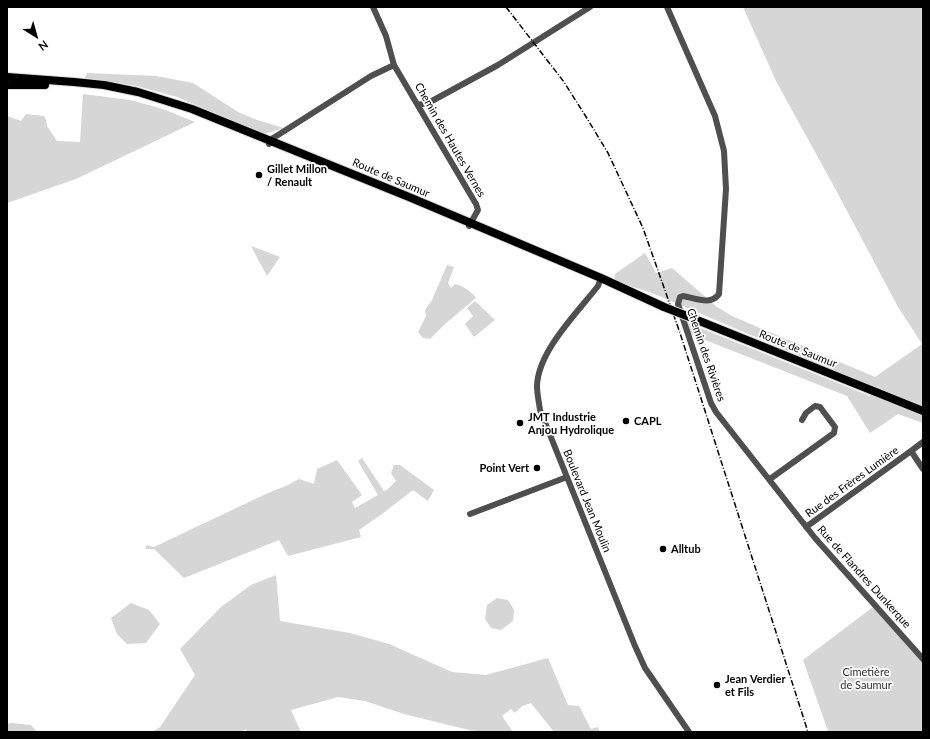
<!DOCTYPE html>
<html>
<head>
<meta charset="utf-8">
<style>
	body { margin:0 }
	#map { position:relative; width:930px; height:739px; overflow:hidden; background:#fff; font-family:Lato,sans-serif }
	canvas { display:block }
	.frame { position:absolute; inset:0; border:8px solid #000; pointer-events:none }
	.north { position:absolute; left:16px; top:16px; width:40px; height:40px; -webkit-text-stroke:3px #fff; paint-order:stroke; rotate:143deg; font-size:11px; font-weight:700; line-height:16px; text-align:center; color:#000 }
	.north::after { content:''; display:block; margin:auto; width:14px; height:18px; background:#000; clip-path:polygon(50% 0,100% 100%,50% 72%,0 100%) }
</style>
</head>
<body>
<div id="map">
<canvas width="930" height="739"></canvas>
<div class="frame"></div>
<div class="north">N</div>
</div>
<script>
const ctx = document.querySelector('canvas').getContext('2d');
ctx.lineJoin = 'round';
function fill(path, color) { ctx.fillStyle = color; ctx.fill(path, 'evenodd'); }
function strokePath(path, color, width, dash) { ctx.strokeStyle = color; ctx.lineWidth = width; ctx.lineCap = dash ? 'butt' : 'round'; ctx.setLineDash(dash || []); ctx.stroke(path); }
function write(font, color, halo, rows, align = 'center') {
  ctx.font = font + ' Lato,sans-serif'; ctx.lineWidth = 3.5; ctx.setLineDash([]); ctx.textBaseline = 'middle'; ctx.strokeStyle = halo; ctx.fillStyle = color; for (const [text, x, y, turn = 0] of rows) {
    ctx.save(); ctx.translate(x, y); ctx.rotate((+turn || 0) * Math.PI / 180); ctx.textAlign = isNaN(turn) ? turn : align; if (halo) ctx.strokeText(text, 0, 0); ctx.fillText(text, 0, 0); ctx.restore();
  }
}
fill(new Path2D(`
	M743 7H923V423L898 414 870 433 847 396 690 334 688 323 870 396 873 387 652 293 614 281 615 274 645 253 656 273 672 268 717 307 732 316 875 377 922 344 898 307 837 192 776 81Z
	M87 73 156 76 193 83 238 112 257 120 284 128 264 134 177 97 137 86 85 78Z
	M83 94 130 100 163 109 195 122 76 179 7 203V116L21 121 26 114 44 116 46 120 47 126 57 141 80 142Z
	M251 246 280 257 267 276Z
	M447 265 454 267 448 283 451 288 455 284C462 285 472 292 476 298L444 325 430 339 423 338 418 332 426 316 425 310 432 300Z
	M475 301 495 320 474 337 465 324 473 316 467 308Z
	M362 458 384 491 387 490 396 481 391 473 394 465H400L434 490 428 501 413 490 382 514 359 530 361 537 288 556 279 540 184 578 154 549H146V545L154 547 268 493 288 485 299 479 314 484 317 469 337 460 362 495 352 502 355 508 378 495 358 461Z
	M276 575 280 621 350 633 389 644 452 672 486 675 548 658 568 705 579 706 591 729 598 727 600 732H554L531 703 522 706 515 713 511 709 502 716 513 732H479L469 730 404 714 365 701 338 697 291 710 301 732H247L246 729 240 732H152L160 727 195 675 180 649 221 607 251 585Z
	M497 598 508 600 514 610 513 621 501 630 491 628 485 619 487 605Z
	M131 603 149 610 160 624 146 643 127 644 117 634 111 618Z
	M873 607 923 663V732H829L828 731 803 660Z
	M12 723 31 725 37 732H7V724Z`), '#d6d6d6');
const major = new Path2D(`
	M7 77 74 82 104 85 138 92 192 109 409 197 601 278 664 307
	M7 85H45
	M692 318 923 411`);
strokePath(major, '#dbdbdb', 10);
strokePath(new Path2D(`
	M373 7 386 36 394 65 476 204 478 210 469 226
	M667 7 715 116 724 151 726 189 719 294C711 306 695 298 683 296L680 297 678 304 711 403 716 412 815 538 923 659
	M418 105 430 102 498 65 590 7
	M269 144 273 138 278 135 371 76 394 65
	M601 278 598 286C577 313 538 351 537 386 537 394 539 402 540 410L635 646 645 668 689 732
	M911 451 923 442
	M770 479 834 433 835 427 820 407 815 406 806 413 802 420
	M470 514 567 477
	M806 527 911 451 923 469`), '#4f4f4f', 6);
strokePath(major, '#000', 8);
strokePath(new Path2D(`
	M506 7 564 82 588 120 608 153 643 228 680 333 808 732`), '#000', 1.5, [6, 2, 1, 2]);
const majorBridge = new Path2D(`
	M664 307 692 318`);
strokePath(majorBridge, '#dbdbdb', 10, []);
strokePath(majorBridge, '#000', 8);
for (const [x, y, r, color] of [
	[259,175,4,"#000"],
	[626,421,4,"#000"],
	[520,423,4,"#000"],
	[537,468,4,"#000"],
	[663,549,4,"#000"],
	[717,685,4,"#000"]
]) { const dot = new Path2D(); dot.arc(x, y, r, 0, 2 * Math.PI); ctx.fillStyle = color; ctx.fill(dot); strokePath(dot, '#fff', 1.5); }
write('11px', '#000', '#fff', [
	["Chemin des Hautes Vernes",450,140,60],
	["Route de Saumur",391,178,23],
	["Route de Saumur",798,349,22],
	["Chemin des Rivières",706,355,71],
	["Rue des Frères Lumière",852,482,-36],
	["Boulevard Jean Moulin",587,501,68],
	["Rue de Flandres Dunkerque",864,577,48]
]);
write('bold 11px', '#000', '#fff', [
	["Gillet Millon",267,169],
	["/ Renault",267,182],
	["JMT Industrie",528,417],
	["Anjou Hydrolique",528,430],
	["CAPL",634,421],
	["Point Vert",529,468,"right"],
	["Alltub",671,549],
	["Jean Verdier",725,679],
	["et Fils",725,692]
], 'left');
write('11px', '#2d2d2d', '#fff', [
	["Cimetière",866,672],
	["de Saumur",866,685]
]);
</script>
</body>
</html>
